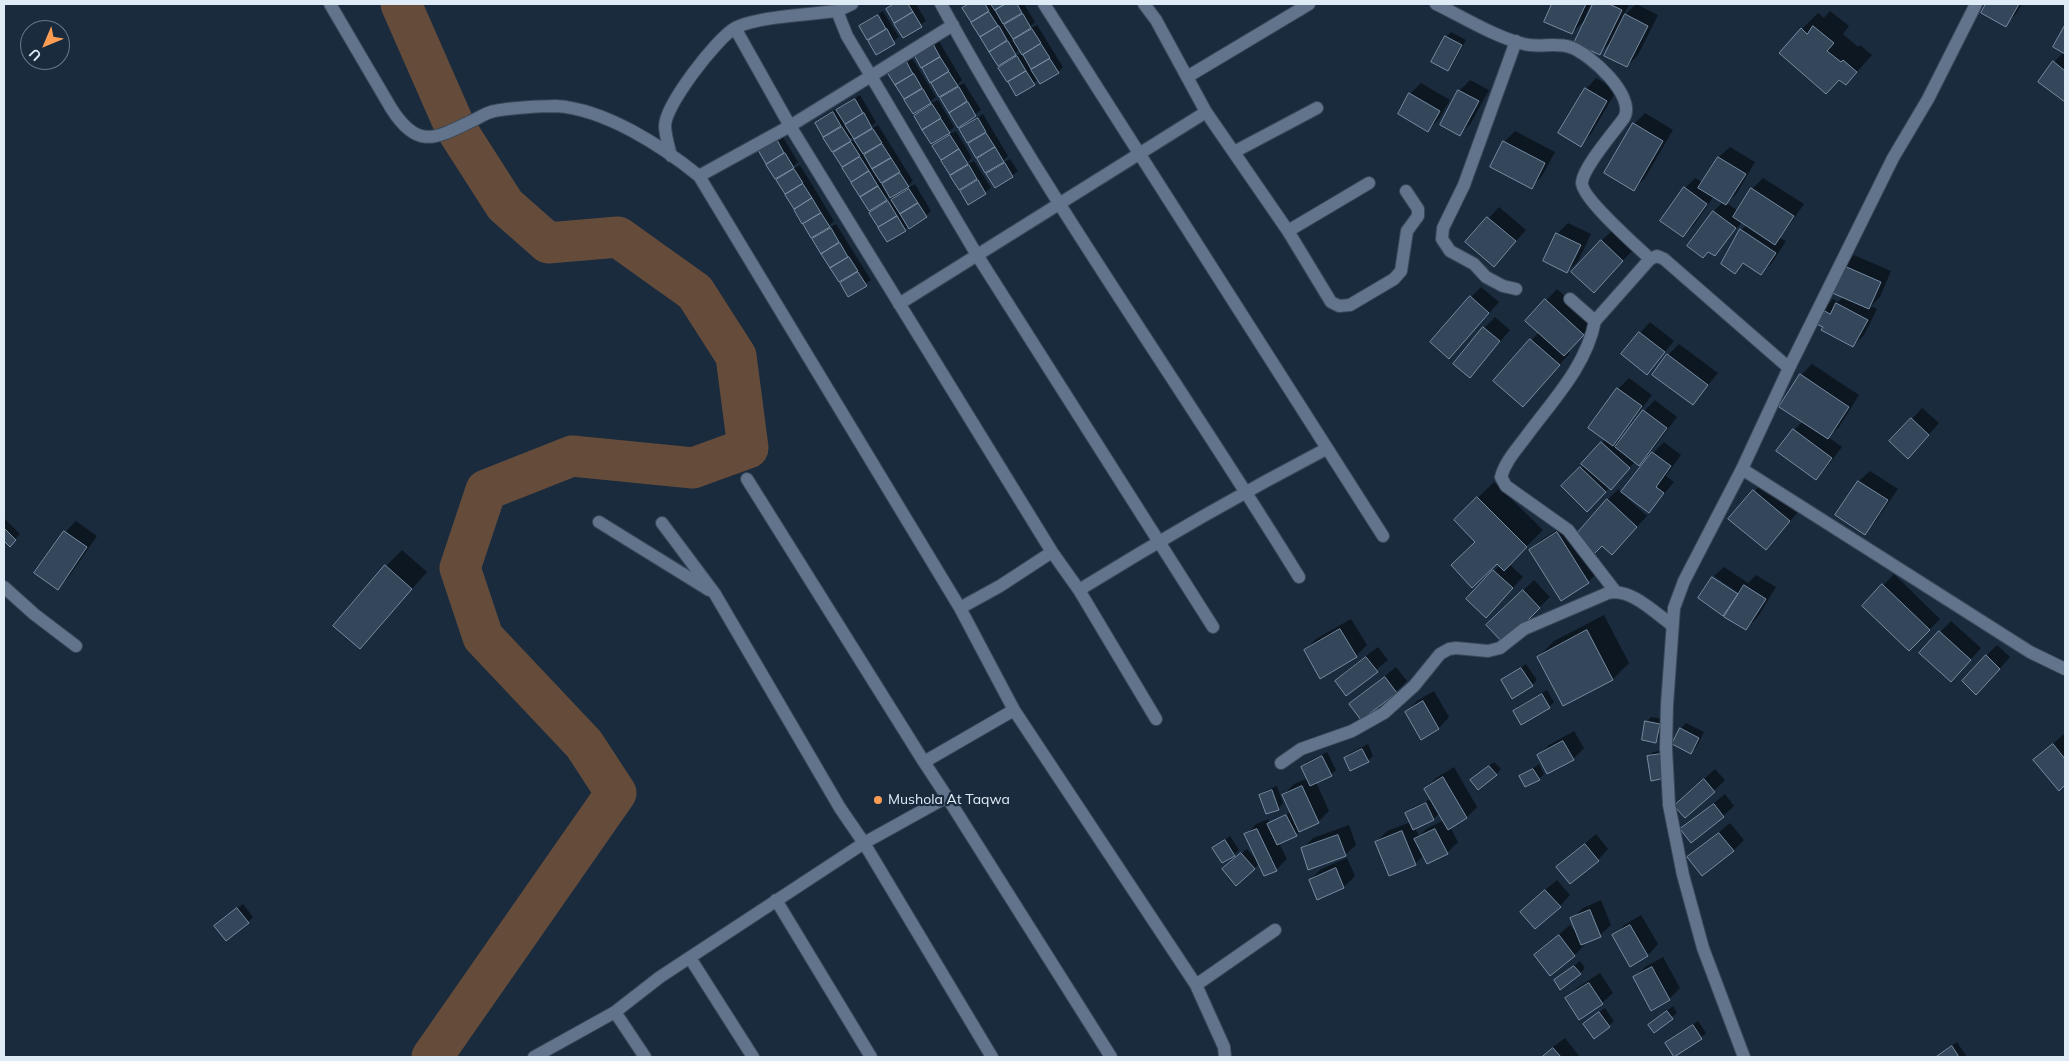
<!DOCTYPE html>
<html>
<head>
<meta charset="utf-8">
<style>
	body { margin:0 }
	#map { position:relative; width:2069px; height:1061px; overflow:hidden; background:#1a2b3e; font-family:Mulish,sans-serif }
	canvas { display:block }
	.frame { position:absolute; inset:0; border:5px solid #e0ebf8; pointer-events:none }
	.north { position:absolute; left:20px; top:20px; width:50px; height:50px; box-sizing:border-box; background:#1a2b3e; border:1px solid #697888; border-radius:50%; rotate:225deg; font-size:14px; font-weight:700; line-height:20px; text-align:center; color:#e0ebf8 }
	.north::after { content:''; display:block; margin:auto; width:18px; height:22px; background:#fc9d53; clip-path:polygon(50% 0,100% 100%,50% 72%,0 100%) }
</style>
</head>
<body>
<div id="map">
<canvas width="2069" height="1061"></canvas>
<div class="frame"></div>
<div class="north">U</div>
</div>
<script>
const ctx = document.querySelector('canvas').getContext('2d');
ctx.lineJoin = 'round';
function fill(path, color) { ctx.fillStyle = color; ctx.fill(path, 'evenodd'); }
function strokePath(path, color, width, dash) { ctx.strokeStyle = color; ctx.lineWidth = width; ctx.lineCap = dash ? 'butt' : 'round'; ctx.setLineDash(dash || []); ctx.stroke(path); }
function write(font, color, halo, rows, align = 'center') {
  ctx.font = font + ' Mulish,sans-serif'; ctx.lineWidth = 4.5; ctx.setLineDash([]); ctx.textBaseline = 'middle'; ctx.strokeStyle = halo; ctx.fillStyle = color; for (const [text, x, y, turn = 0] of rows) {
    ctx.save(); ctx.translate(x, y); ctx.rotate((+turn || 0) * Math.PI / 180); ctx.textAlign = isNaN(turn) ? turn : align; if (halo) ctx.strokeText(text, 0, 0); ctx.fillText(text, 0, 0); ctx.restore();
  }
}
fill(new Path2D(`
	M892 4H916L926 21 904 36 887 9Z
	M968 4H1024L1035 22 1027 30 1037 25 1063 67 1058 72 1039 79 1017 95 1000 68 1009 59 998 64 964 8ZM1023 32 1015 40 1013 37ZM1020 49 1022 52 1013 58 1012 57Z
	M1553 4H1591L1583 22 1572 33 1546 21Z
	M1595 4H1629L1623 17 1636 4 1658 15 1638 55 1627 66 1612 41 1599 54 1576 42Z
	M1988 4H2022L2016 14 2005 25 1983 12Z
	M883 11 899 37 877 53 860 26Z
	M1830 11 1849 26 1843 34 1858 47 1860 45 1872 55 1846 84 1802 29 1818 13 1824 18Z
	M2065 27V100L2040 82 2054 62 2064 52 2054 46Z
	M1451 32 1466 40 1453 64 1448 69 1446 37Z
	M937 38 962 80 954 88 964 83 981 110 958 126 942 99 950 90 940 95 915 54Z
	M910 55 936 97 927 105 938 100 954 127 945 136 956 131 972 158 964 166 974 161 991 188 968 204 952 176 960 168 950 173 934 146 942 138 932 143 915 116 925 107 913 112 888 71Z
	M1596 78 1617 90 1591 134 1580 145 1586 89Z
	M1470 80 1489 90 1471 123 1460 134 1459 91Z
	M1421 83 1450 100 1439 119 1428 130 1410 94Z
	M860 95 876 122 868 130 878 125 913 181 904 190 915 184 931 211 926 216 887 240 871 213 880 205 869 210 835 153 843 145 833 150 816 123 821 118ZM864 132 857 139 856 136ZM853 136 855 139 847 144 846 143ZM902 191 894 199 892 196ZM890 196 891 198 883 203Z
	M1645 113 1673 130 1645 178 1634 189V124Z
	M983 114 1008 156 1000 164 1010 159 1018 171 996 187 988 174 996 166 986 171 960 130Z
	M1515 131 1555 152 1542 176 1531 187 1504 142Z
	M781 134 798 162 790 170 800 165 834 221 826 229 836 224 871 280 848 296 814 240 822 231 812 236 777 180 786 172 775 177 759 150Z
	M1730 147 1755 162 1737 193 1727 203 1738 211 1752 189 1763 178 1804 204 1780 238 1786 241 1772 263 1761 273 1745 262 1735 272 1741 230 1747 225 1742 222 1715 254 1709 251 1689 245 1714 211 1723 202 1714 196 1694 225 1683 235 1685 188 1695 178 1703 183 1719 157Z
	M1499 207 1526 230 1494 266 1467 242Z
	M1568 223 1591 234 1578 261 1567 272 1544 261 1557 234Z
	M1612 231 1633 250 1604 280 1601 241Z
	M1854 255 1891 271 1880 297 1871 306 1877 309 1864 335 1853 346 1824 327 1822 310 1833 299 1838 302 1844 296 1843 266Z
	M1481 287 1499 302 1449 358 1471 297Z
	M1557 289 1594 323 1567 351 1570 353 1523 405 1495 381 1539 332 1527 321Z
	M1495 317 1510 330 1470 377 1484 328Z
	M1650 322 1674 341 1647 373 1640 333Z
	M1679 344 1718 373 1693 403 1668 355Z
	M1812 364 1859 395 1839 427 1828 437 1842 447 1826 468 1816 478 1794 430 1803 421 1801 375Z
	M1629 378 1652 395 1619 438 1622 441 1644 411 1655 400 1677 417 1650 453 1639 464 1636 461 1587 510 1563 486 1584 465 1605 439 1618 389Z
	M1922 408 1939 423 1919 446 1912 419Z
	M1664 442 1681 455 1666 476 1674 482 1649 512 1629 496 1627 498 1647 516 1623 542 1602 544 1583 543 1599 571 1588 582 1530 550 1541 540 1568 523 1577 536 1585 528 1583 526 1618 489 1622 493 1653 453Z
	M1870 471 1898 489 1875 522 1864 533 1837 515 1859 481Z
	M1765 480 1800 510 1766 548 1730 518Z
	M1494 482 1543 530 1509 564 1523 577 1496 606 1467 599 1500 565 1455 520Z
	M5 519 20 534 10 545 4 539Z
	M76 521 97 536 68 578 57 589 65 532Z
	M402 550 427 572 360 648 386 566Z
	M1724 567 1748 583 1756 575 1776 587 1757 618 1746 629 1732 606 1723 614 1699 598 1713 577V579L1743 599 1744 597 1714 576Z
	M1894 574 1940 619 1909 650 1864 606Z
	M1534 580 1550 597 1504 642 1488 625Z
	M1604 615 1629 663 1613 679 1563 705 1538 657 1554 641Z
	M1351 619 1367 645 1356 656 1305 650 1316 639Z
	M1951 621 1981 648 1961 670 1940 632Z
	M1997 645 2010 657 1987 683 1986 656Z
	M1378 647 1388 660 1347 694 1336 681 1347 670Z
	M1526 664 1537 680 1532 685 1503 680Z
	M1396 667 1407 681 1396 692 1361 718 1350 705Z
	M1547 690 1554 702 1549 707 1514 711 1519 706Z
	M1434 691 1449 717 1439 728 1421 738 1406 712 1417 701Z
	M1651 717 1664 719 1661 736 1656 741 1646 722Z
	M1686 723 1704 732 1696 748 1691 753 1673 744 1681 728Z
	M1574 731 1584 748 1573 759 1538 756 1549 745Z
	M2064 734 2065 783 2059 789 2035 760Z
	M1368 744 1373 756 1368 761 1345 758 1350 753Z
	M1666 750 1670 772 1648 757 1653 752Z
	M1327 752 1336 770 1331 775 1316 782 1329 811 1318 822 1279 843 1287 859 1276 870 1259 864 1236 884 1228 864 1247 849 1257 861 1246 835 1256 824 1268 819 1270 824 1291 812 1283 795 1294 784 1308 778 1302 767 1307 762Z
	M1494 762 1501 769 1496 774 1477 775Z
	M1539 764 1544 774 1539 779 1521 777Z
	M1454 767 1477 807 1467 817 1450 827 1458 842 1447 853 1424 855 1415 864 1376 842 1387 831 1411 822 1407 813 1412 808 1431 799 1425 789 1436 778ZM1440 813 1444 820 1426 829 1419 836 1415 828 1433 819Z
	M1715 769 1725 780 1714 791 1686 795Z
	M1277 786 1283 803 1278 809 1260 796 1265 791Z
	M1725 794 1734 806 1723 816 1682 830Z
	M1730 823 1744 840 1733 851 1689 857Z
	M1349 825 1356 845 1345 855 1302 849 1313 838Z
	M1596 834 1608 849 1598 860 1558 867Z
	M1230 836 1239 850 1234 855 1214 848Z
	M1347 858 1355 876 1344 887 1318 898 1310 880 1321 869Z
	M1557 880 1570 895 1560 906 1532 901Z
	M1601 900 1611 925 1600 935 1584 942 1585 944 1575 955 1550 974 1535 955 1570 925 1577 934 1572 919 1583 908Z
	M243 904 253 917 248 922 221 921Z
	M1641 915 1658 944 1648 955 1631 965 1614 936 1624 925Z
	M1663 957 1680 988 1669 999 1634 978 1645 967Z
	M1580 961 1585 968 1580 974 1555 980Z
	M1600 973 1613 993 1602 1003 1567 998 1577 988Z
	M1673 1006 1677 1013 1654 1031 1649 1025Z
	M1605 1008 1614 1021 1609 1026 1590 1019Z
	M1698 1021 1706 1033 1701 1038 1667 1043Z
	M1565 1038 1580 1057H1543L1553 1047Z
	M1957 1042 1967 1057H1937L1940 1054Z`), '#0007');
strokePath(new Path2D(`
	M401 4 455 127 505 205 548 243 618 237 695 292 736 356 748 448 693 468 572 456 486 490 460 568 483 637 584 744 616 793 432 1057`), '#654c3a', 41);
const building = new Path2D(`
	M894 4H908L913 12 894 23 886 9Z
	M969 4H985L989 11 971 22 962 8Z
	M991 4H1005L995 10Z
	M1006 4H1017L1022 13 1003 24 995 10Z
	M1552 4H1586L1572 34 1544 22Z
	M1593 4H1609L1622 10 1600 55 1574 43Z
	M1986 4H2019L2006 27 1981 13Z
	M913 12 922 27 903 38 894 24Z
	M989 12 998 26 980 37 971 23Z
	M1023 14 1031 28 1013 39 1004 25Z
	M1625 14 1648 26 1627 67 1604 56Z
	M878 15 886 29 867 40 859 26Z
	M2065 25V54L2053 47Z
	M999 26 1007 40 989 52 980 37Z
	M1813 26 1834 43 1827 51 1841 62 1843 60 1857 72 1846 85 1839 80 1826 94 1779 53 1801 28 1807 34Z
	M887 29 895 44 876 55 868 41Z
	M1032 29 1041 43 1022 55 1013 40Z
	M1445 36 1462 45 1448 71 1431 62Z
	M1008 41 1016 55 998 66 989 52Z
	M932 42 940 57 921 68 913 53Z
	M1041 44 1050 58 1031 69 1023 55Z
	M1017 56 1026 71 1007 82 998 68Z
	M940 57 949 71 930 83 922 68Z
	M905 59 913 74 895 85 886 71Z
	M1050 59 1059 73 1040 84 1031 70Z
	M2053 61 2065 71V102L2038 82Z
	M1026 71 1035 85 1016 96 1008 82Z
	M949 72 958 86 939 97 931 83Z
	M914 74 922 88 904 99 895 85Z
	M959 87 967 101 949 113 940 98Z
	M1585 88 1607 101 1581 147 1558 133Z
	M923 89 931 103 913 114 904 100Z
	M1458 90 1479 101 1460 136 1440 125Z
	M1409 93 1440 111 1428 132 1398 114Z
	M855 99 863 113 845 124 836 110Z
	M968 102 976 116 958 128 949 113Z
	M932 104 941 118 922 130 914 116Z
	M833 112 841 126 823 137 815 123Z
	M864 113 872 128 854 139 845 125Z
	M978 118 986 132 967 143 959 129Z
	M941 119 950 133 931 144 922 130Z
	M1633 123 1663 141 1634 191 1604 173Z
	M842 127 851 141 832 152 823 138Z
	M873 129 882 143 863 154 854 140Z
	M986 133 995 147 976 158 968 144Z
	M950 135 959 149 941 160 932 146Z
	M776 138 784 153 766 164 758 150Z
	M1503 141 1545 163 1532 189 1490 167Z
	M851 142 860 156 842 167 833 153Z
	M882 144 891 158 872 169 864 155Z
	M995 147 1004 162 985 173 977 159Z
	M959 149 968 164 950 175 941 161Z
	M785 153 794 168 775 179 766 165Z
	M860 157 869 171 851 182 842 168Z
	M1718 157 1746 174 1726 205 1698 188Z
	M891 158 900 172 881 183 872 169Z
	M1005 163 1013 177 995 188 986 174Z
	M969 165 977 179 959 190 950 176Z
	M794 169 803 183 785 194 776 180Z
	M869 171 878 186 860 197 851 183Z
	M900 173 909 187 890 198 882 184Z
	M978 180 986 194 968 205 960 191Z
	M803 184 812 198 794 209 785 195Z
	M878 186 887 200 869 211 860 197Z
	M1684 187 1707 204 1683 237 1660 221Z
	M1751 188 1794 216 1775 245 1733 217Z
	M909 189 918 203 900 214 891 200Z
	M812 198 821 213 802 224 794 210Z
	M888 201 897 216 878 227 869 213Z
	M918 203 927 217 909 229 900 214Z
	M1713 211 1736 228 1715 256 1708 252 1703 258 1687 246Z
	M821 213 830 227 811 238 803 224Z
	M897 216 906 231 887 242 878 228Z
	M1487 217 1516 241 1494 267 1465 242Z
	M831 228 839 242 821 254 812 239Z
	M1740 229 1776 253 1761 275 1743 263 1735 274 1721 264Z
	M1556 233 1581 245 1567 273 1543 261Z
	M1601 240 1623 261 1594 293 1571 272Z
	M840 243 848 257 830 268 821 254Z
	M849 257 858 271 839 282 830 268Z
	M1842 265 1881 282 1869 309 1830 292Z
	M858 272 867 286 848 297 840 283Z
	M1470 296 1489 313 1449 359 1430 342Z
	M1545 299 1584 335 1564 356 1525 321Z
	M1836 303 1868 320 1853 347 1821 330 1823 327 1814 323 1821 309 1830 314Z
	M1483 327 1500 341 1470 378 1453 364Z
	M1639 332 1665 352 1647 375 1621 354Z
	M1530 339 1560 365 1523 407 1493 381Z
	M1667 354 1708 385 1693 405 1652 375Z
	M1800 374 1849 407 1828 439 1779 407Z
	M1617 388 1642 406 1613 446 1588 428Z
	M1643 410 1667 428 1639 466 1615 447Z
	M1911 418 1929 435 1908 459 1889 441Z
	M1793 429 1832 458 1816 480 1776 451Z
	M1601 442 1630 468 1611 490 1581 464Z
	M1652 452 1671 466 1656 487 1664 493 1649 513 1621 492Z
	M1580 467 1606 492 1587 512 1561 486Z
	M1858 481 1888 500 1865 535 1835 515Z
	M1753 490 1790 521 1766 550 1728 519Z
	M1477 497 1527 547 1504 571 1497 564 1472 588 1451 565 1475 542 1454 520Z
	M1607 499 1637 527 1612 555 1602 546 1593 555 1574 537Z
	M4 528 16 540 10 547 4 541Z
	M64 531 87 547 58 590 34 573Z
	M1557 532 1589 583 1561 601 1529 550Z
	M385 565 412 589 360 649 333 626Z
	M1493 570 1513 588 1486 618 1466 599Z
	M1712 577 1738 594 1723 616 1698 598Z
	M1882 584 1930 630 1909 651 1862 606Z
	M1744 585 1766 599 1746 630 1724 617Z
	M1523 590 1540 608 1504 644 1486 625Z
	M1340 629 1357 657 1320 679 1304 650Z
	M1587 630 1613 680 1563 706 1537 657Z
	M1939 631 1971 660 1951 682 1919 653Z
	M1986 655 2000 669 1976 695 1962 681Z
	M1366 657 1378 672 1346 696 1335 681Z
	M1521 668 1533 686 1512 699 1501 680Z
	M1385 677 1397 693 1361 720 1349 704Z
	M1542 694 1550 708 1521 725 1513 711Z
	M1423 701 1439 729 1421 740 1405 712Z
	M1645 721 1660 724 1656 743 1642 740Z
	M1680 728 1699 738 1691 754 1672 744Z
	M1563 741 1574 760 1547 774 1537 755Z
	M2053 744 2065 759V785L2059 791 2033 760Z
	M1362 749 1369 762 1350 771 1344 758Z
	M1661 754 1665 778 1651 781 1647 756Z
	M1322 756 1332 776 1310 786 1301 767Z
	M1489 766 1497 775 1478 790 1470 780Z
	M1533 769 1540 780 1525 787 1519 776Z
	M1443 777 1467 818 1448 830 1424 789Z
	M1704 779 1715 792 1685 818 1674 806Z
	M1302 786 1319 823 1299 832 1282 795Z
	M1272 790 1279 810 1266 814 1259 795Z
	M1426 803 1434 820 1413 830 1405 813Z
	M1714 804 1724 817 1691 843 1680 829Z
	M1286 815 1297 836 1277 845 1267 824Z
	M1257 829 1277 871 1264 876 1244 834Z
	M1435 829 1448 854 1427 864 1414 839Z
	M1402 831 1416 865 1389 876 1375 842Z
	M1719 833 1734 851 1702 876 1687 857Z
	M1338 835 1346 856 1308 870 1301 848Z
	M1225 840 1235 856 1222 863 1212 848Z
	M1585 844 1599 861 1570 884 1556 867Z
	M1241 853 1255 869 1236 886 1222 869Z
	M1336 868 1344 888 1317 900 1309 880Z
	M1545 890 1561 907 1535 929 1520 912Z
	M237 908 249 923 226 941 214 926Z
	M1590 910 1601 937 1581 945 1570 918Z
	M1630 925 1648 956 1630 967 1612 935Z
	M1559 935 1575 956 1550 976 1534 955Z
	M1574 966 1581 974 1560 990 1554 980Z
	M1652 967 1670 1000 1651 1011 1633 977Z
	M1589 983 1603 1004 1579 1020 1565 998Z
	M1667 1011 1673 1019 1654 1033 1648 1025Z
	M1599 1012 1610 1027 1594 1039 1583 1024Z
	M1693 1025 1702 1039 1674 1057 1665 1043Z
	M1952 1046 1959 1057H1936Z
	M1553 1048 1561 1057H1542Z`);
fill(building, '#33465a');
strokePath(building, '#778ca3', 1);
const minor = new Path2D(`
	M330 4 391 108C418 151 436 138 474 120 480 117 486 113 491 112 503 108 544 106 556 106 605 109 662 146 699 176L960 608 1000 586 1052 552
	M852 4 837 11 847 36 871 76 953 25
	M941 4C1049 202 1181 385 1299 577
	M1044 4 1383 536
	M1144 4 1156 20 1206 112 1288 231 1331 302 1339 306 1350 305 1394 279 1401 271 1407 231 1418 216V209L1406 191
	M1436 4C1463 17 1495 37 1524 44 1539 48 1555 42 1570 47 1589 53 1637 96 1624 118 1614 132 1584 166 1582 182 1580 197 1637 246 1650 259
	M735 28 790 126 1052 552 1079 590 1156 719
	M1187 77 1309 4
	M1234 152 1317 108
	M671 156C669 147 665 135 665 126 665 105 717 38 735 28 756 17 812 14 837 11
	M699 176 790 126 871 76 977 255 1213 627
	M1288 231 1369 183
	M1516 289 1503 286 1486 277 1474 264 1450 251 1442 239 1443 228 1464 185 1516 41
	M1570 299 1595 321 1650 259 1657 256 1664 259 1789 368
	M899 304 1206 112
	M1595 321C1586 367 1552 401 1525 438 1516 450 1505 462 1501 477L1506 486 1568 530 1615 591
	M1742 469 2030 652 2065 669
	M747 479 924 762
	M599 522 709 590
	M662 523 715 594 840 808 864 843 992 1057
	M4 587 34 614 76 646
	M1079 590C1160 540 1242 493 1326 449
	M1014 710 1196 985 1224 1047 1225 1057
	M1281 763 1301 749 1352 731 1384 713 1414 686 1440 654 1449 649 1456 648 1488 651 1500 648 1524 629 1608 593C1631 588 1654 612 1672 625
	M947 797 1111 1057
	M776 900 871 1057
	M690 958 753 1057
	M1196 985 1275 930
	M615 1012 645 1057
	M534 1057 615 1012 660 977 864 843 947 797 924 762 1014 710 960 608
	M1744 1057 1703 948 1683 875 1669 805 1666 748 1667 705 1674 608 1684 581 1742 469 1789 368 1893 158 1928 99 1976 4`);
strokePath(minor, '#394758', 14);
strokePath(minor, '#61748b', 12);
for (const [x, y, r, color] of [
	[878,800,5,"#fc9d53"]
]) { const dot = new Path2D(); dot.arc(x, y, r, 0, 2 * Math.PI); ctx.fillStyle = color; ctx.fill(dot); strokePath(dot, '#1a2b3e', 2); }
write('14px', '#e0ebf8', '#1a2b3e', [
	["Mushola At Taqwa",888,800]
], 'left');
</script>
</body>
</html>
